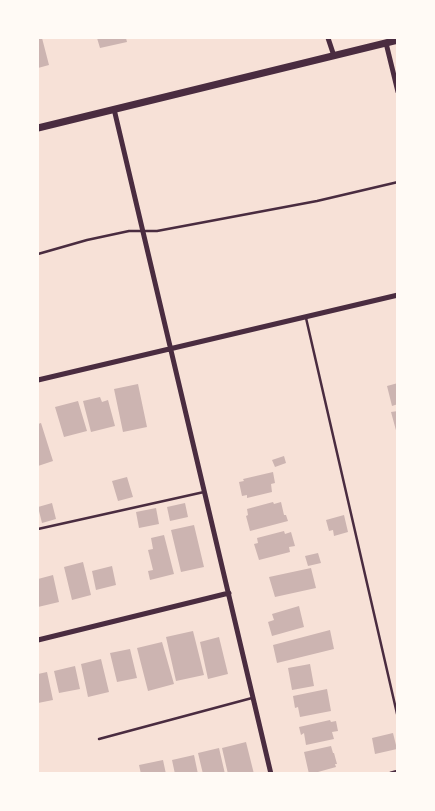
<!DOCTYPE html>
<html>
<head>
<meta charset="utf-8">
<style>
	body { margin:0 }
	#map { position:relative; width:435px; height:811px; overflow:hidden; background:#f7e1d7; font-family:"DejaVu Sans",sans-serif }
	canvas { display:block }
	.frame { position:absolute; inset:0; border:39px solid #fffaf5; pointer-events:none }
</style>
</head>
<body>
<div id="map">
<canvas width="435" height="811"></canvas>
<div class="frame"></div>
</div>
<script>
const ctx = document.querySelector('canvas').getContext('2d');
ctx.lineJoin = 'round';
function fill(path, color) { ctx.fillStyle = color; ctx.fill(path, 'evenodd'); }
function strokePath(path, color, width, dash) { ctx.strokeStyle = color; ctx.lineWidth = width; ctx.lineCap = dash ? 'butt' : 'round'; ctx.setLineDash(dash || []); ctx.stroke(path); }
fill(new Path2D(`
	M38 38H42L49 65 38 68Z
	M97 38H126L127 42 100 48Z
	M398 383V404L392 406 387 386Z
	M138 384 147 427 123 432 114 389Z
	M100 397 102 402 108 400 115 426 91 432 83 401Z
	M78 401 87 431 64 437 55 407Z
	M398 411V434H397L391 412Z
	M41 423 53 461 38 466V424Z
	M284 456 286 463 275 467 272 460Z
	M273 472 275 483 271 484 272 492 247 498V495L242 496 239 482 244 481 243 479Z
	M127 477 133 497 118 501 112 481Z
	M273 502 274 504 281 502 284 515H286L288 521 250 531 246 516 248 515 247 509Z
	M52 503 56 519 42 523 38 507Z
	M185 503 188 517 170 521 167 507Z
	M156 508 159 524 139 528 136 512Z
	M344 515 348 532 334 536 333 530 329 531 326 520Z
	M194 525 204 567 181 572 171 530Z
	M284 531 285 534 291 532 295 546 289 547 290 552 259 560 254 544 258 543 257 538Z
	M164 535 174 574 150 580 148 571 153 570 148 550 153 549 151 538Z
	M318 553 321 563 308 566 305 556Z
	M83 562 91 595 72 600 64 567Z
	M112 566 116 585 96 590 92 571Z
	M311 568 316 588 275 597 269 577Z
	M53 575 59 602 38 607V579Z
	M299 606 304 627 272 636 268 622 274 620 272 614Z
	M330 630 334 649 277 663 273 645Z
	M193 631 204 675 176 681 166 637Z
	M219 637 228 674 208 679 200 642Z
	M162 642 174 684 148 691 137 648Z
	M130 649 137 678 117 682 110 653Z
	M101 659 109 692 88 697 81 664Z
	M310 664 314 686 292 690 288 668Z
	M75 666 80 689 59 693 54 671Z
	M47 672 53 700 38 703V674Z
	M327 689 331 711 300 717 298 707 295 708 293 696Z
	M330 720 331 722 336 721 338 731 332 732 334 739 306 745 304 733 301 735 299 727Z
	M393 733 397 749 375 754 372 738Z
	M246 742 254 774H228L222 748Z
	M331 746 333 753H334L337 764H335L336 767 318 772 319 774H309L304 752Z
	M219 748 225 774H203L198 753Z
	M194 755 198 774H175L172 760Z
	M163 760 166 774H141L139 765Z`), '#ccb4b1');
strokePath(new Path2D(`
	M38 254 87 240 129 231H157L317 201 398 182
	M306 318 398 718
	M38 529 204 492
	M99 739 252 698`), '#4a2c40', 2.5);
strokePath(new Path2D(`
	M328 38 334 56
	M386 43 398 92
	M114 109 271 774
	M38 380 398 295
	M38 640 229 593
	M391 774 398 772`), '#4a2c40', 5);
strokePath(new Path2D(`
	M38 128 398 40`), '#4a2c40', 7);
</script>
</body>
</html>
